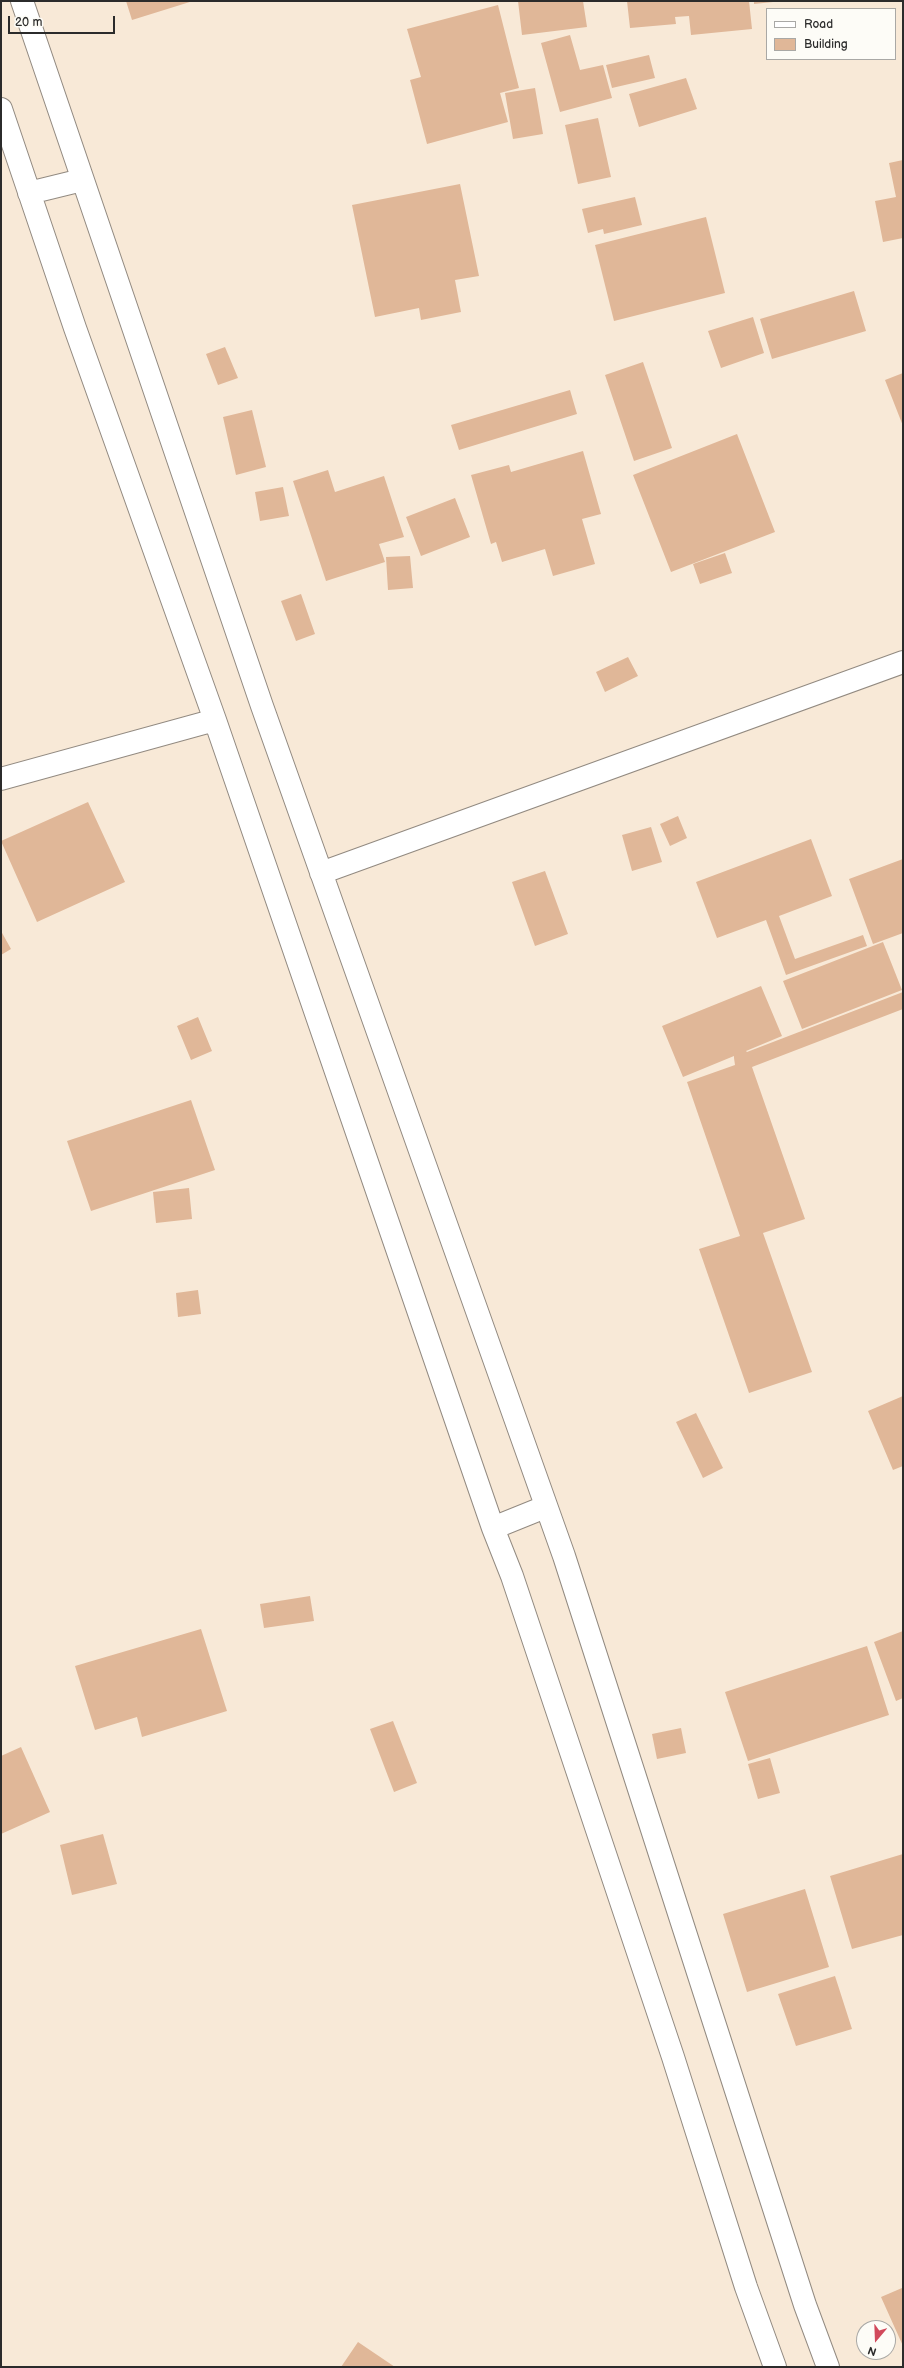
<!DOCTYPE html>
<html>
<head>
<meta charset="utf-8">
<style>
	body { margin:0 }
	#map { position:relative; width:904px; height:2368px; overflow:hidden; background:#f8e9d7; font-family:"Balsamiq Sans",sans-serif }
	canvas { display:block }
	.frame { position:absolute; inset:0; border:2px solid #2b2b2b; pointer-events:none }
	.legend { position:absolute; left:766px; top:8px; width:130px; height:52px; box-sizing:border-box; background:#fdfcf7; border:1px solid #a9a8a5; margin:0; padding:5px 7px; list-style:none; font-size:12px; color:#2b2b2b }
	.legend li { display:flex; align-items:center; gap:8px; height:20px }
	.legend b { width:20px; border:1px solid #a9a8a5 }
	.north { position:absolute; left:856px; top:2320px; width:40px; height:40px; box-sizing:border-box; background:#fdfcf7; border:1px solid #a9a8a5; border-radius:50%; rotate:199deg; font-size:11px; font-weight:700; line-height:16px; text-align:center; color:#2b2b2b }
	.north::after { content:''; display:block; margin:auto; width:14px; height:18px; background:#d1495b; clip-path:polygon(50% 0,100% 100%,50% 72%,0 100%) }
	.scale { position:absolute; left:8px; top:16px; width:107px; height:18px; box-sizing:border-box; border:2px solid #2b2b2b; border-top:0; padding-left:5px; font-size:12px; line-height:14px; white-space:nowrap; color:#2b2b2b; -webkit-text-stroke:3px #fdfcf7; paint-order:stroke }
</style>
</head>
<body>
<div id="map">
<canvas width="904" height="2368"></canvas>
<div class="frame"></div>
<ul class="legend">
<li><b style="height:5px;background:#fff"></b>Road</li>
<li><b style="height:11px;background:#e0b798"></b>Building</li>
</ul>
<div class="north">N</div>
<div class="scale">20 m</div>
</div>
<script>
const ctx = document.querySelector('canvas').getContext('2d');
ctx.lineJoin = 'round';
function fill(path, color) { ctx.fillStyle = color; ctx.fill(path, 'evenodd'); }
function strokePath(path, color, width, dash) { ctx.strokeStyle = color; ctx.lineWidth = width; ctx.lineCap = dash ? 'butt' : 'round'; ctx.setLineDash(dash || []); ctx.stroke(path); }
fill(new Path2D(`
	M126 1H193L132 20Z
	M518 1H583L587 27 522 35Z
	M627 1H749L752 29 691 35 689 16 675 17 676 24 630 28Z
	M754 1H773V2L754 4Z
	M498 5 519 88 500 93 508 122 427 144 410 80 421 77 407 29Z
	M570 35 580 70 603 65 612 98 560 112 541 43Z
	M649 55 655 78 612 88 606 65Z
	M686 78 697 109 639 127 629 94Z
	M535 88 543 134 513 139 505 93Z
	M598 118 611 177 578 184 565 125Z
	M903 160V238L883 242 875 201 896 197 889 163Z
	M460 184 479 276 455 280 461 312 421 320 419 308 375 317 352 205Z
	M635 197 642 225 604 234 603 229 588 233 582 209Z
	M706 217 725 293 614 321 595 245Z
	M854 291 866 331 772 359 760 319Z
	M753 317 764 353 721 368 708 331Z
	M225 347 238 378 218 385 206 354Z
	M643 362 672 448 634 461 605 375Z
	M903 373V426L885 380Z
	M570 390 577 414 459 450 451 425Z
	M252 410 266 467 236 475 223 417Z
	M737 434 775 532 671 572 633 475Z
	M583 451 601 514 582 519 595 564 553 576 545 549 502 562 496 542 491 544 471 475 509 465 511 472Z
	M328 470 335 492 384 476 404 537 379 544 385 562 326 581 293 481Z
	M283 487 289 516 260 521 255 492Z
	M455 498 470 537 421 556 406 517Z
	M725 553 732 573 700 584 693 564Z
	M410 556 413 588 388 590 386 557Z
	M301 594 315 634 296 641 281 601Z
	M628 657 638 676 605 692 596 672Z
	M88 802 125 882 37 922 1 841Z
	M678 816 687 838 670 846 660 824Z
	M651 827 662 862 632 871 622 835Z
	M811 839 832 896 779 916 795 959 863 935 867 946 786 975 766 920 717 938 696 882Z
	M903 859V933L873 944 849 879Z
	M545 871 568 934 535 946 512 882Z
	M1 931 11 949 1 955Z
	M883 942 902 990 802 1029 783 981Z
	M761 986 782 1036 746 1051 747 1052 903 992V1009L752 1067 805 1219 763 1233 812 1372 749 1393 699 1249 740 1236 687 1082 735 1065 734 1058V1056L683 1077 662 1026Z
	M198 1017 212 1051 191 1060 177 1026Z
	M191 1100 215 1170 91 1211 67 1141Z
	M189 1188 192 1219 156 1223 153 1192Z
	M198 1290 201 1314 178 1317 176 1293Z
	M903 1396V1466L893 1470 868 1411Z
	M696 1413 723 1468 703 1478 676 1422Z
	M310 1596 314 1621 264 1628 260 1604Z
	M201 1629 227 1711 142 1737 137 1717 95 1730 75 1666Z
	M903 1631V1698L896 1701 874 1642Z
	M867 1646 889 1715 748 1761 725 1692Z
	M393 1721 417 1783 394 1792 370 1729Z
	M681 1728 686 1753 657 1759 652 1734Z
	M21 1747 50 1812 1 1834V1756Z
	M770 1758 780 1793 758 1799 748 1764Z
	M103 1834 117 1884 72 1895 60 1845Z
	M903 1854V1935L852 1949 830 1876Z
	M805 1889 829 1967 747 1992 723 1914Z
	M835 1976 852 2029 796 2046 778 1994Z
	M902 2288 903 2290V2346L881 2297Z
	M358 2342 395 2367H341Z`), '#e0b798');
const minor = new Path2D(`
	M22 1 262 706 564 1556 805 2305 828 2367
	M1 109 75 328 215 720 493 1528 512 1576 673 2057 746 2287 775 2367
	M29 193 82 180
	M1 779 215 720
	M321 873 903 662
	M493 1528 545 1507`);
strokePath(minor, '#928a81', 24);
strokePath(minor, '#fff', 22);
</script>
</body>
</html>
